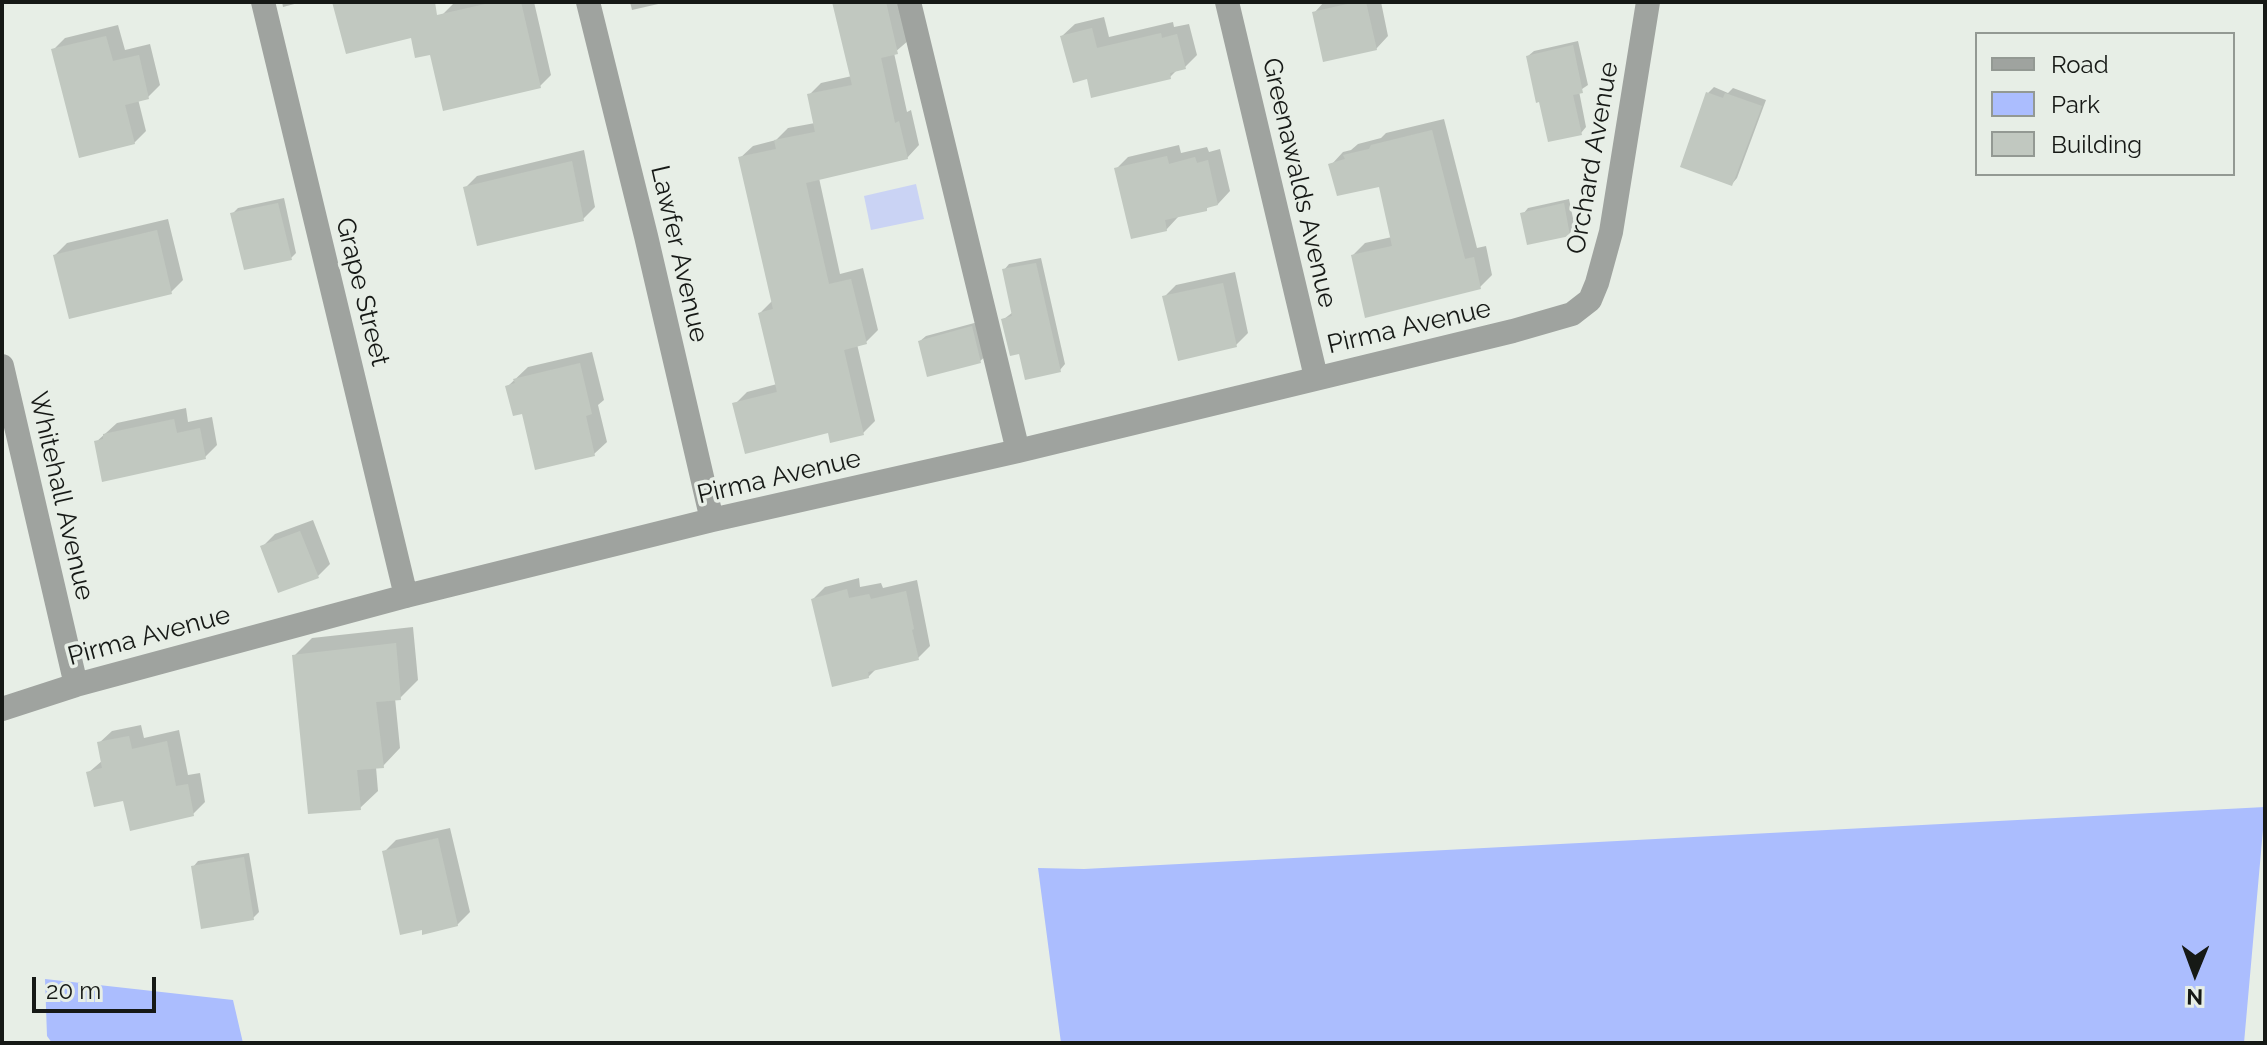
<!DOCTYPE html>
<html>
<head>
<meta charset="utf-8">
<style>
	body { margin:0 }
	#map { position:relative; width:2267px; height:1045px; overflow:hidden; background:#e7eee6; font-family:Raleway,sans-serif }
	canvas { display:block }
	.frame { position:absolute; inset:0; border:4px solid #161916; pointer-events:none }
	.legend { position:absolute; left:1975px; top:32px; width:260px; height:144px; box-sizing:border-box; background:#e7eee6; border:2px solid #939993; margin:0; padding:10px 14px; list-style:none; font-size:24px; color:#161916 }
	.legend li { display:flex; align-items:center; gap:16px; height:40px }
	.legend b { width:40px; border:2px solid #939993 }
	.north { position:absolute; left:2155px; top:933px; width:80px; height:80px; -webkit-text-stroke:6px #e7eee6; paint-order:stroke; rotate:181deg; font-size:22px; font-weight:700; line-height:32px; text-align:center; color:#161916 }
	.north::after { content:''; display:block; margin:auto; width:28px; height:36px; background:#161916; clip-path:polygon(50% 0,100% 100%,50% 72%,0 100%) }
	.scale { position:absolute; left:32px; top:977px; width:124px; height:36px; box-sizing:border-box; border:4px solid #161916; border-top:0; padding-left:10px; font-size:24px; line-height:28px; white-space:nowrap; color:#161916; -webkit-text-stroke:6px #e7eee6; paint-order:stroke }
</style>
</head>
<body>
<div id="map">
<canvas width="2267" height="1045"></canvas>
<div class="frame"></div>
<ul class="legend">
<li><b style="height:10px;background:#9fa39f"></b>Road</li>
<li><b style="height:22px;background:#abbdfe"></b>Park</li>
<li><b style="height:22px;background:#c1c8c0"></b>Building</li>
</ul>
<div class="north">N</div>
<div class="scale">20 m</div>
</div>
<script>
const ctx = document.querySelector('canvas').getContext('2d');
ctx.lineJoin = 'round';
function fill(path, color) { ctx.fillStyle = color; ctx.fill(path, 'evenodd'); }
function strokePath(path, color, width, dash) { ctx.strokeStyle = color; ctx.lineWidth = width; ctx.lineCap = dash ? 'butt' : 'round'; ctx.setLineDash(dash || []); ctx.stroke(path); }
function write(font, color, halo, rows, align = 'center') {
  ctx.font = font + ' Raleway,sans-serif'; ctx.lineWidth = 7; ctx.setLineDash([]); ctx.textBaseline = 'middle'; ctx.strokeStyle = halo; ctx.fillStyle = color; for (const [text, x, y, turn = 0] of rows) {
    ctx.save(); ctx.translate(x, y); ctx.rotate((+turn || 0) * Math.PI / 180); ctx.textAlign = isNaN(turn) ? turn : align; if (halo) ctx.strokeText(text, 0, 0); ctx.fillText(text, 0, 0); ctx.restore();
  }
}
fill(new Path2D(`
	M2265 807 2244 1043H1061L1038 868 1084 869Z
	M45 979 233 1000 243 1043H52L47 1036Z`), '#abbdfe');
fill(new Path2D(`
	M916 184 924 219 871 230 864 196Z`), '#cad3f4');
fill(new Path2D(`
	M282 2H302L283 7Z
	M460 2H534L551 75 540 86 441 16 453 4Z
	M630 2H667L632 10Z
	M834 2H900L909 40 894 53 907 112 911 110 919 145 907 158 819 178 840 274 863 268 878 330 866 342 857 344 875 421 863 433 829 431 735 404 747 392 777 384 760 313 773 300 740 158 753 146 776 140 788 128 815 123 809 95 821 83 852 76Z
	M1324 2H1381L1388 36 1376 49 1314 13Z
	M1104 17 1109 37 1173 22 1174 27 1189 24 1197 55 1185 67 1178 69 1170 77H1088L1062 36 1075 24Z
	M118 25 125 50 150 44 160 85 148 97 138 99 146 131 134 143 53 50 65 38Z
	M1578 41 1588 85 1579 91 1586 127 1581 133 1528 56 1534 51Z
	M1714 87 1728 93 1733 88 1766 100 1737 178 1732 184 1708 93Z
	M1444 119 1477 248 1486 246 1492 275 1480 287 1353 255 1365 243 1392 237 1381 185 1331 165 1343 152 1351 150 1358 144 1381 138 1386 133Z
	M1179 145 1181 153 1207 147 1209 152 1220 149 1230 191 1218 204 1210 205 1206 209 1178 215V217L1166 230 1116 169 1128 157Z
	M584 150 595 207 583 219 465 188 477 176Z
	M284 198 296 253 291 258 232 214 238 208Z
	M1569 199 1575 228 1569 234 1523 214 1528 208Z
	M168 219 183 280 171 292 55 255 67 243Z
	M1041 258 1065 364 1060 370 1021 351 1004 319 1013 312 1004 270 1009 264Z
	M1235 272 1248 333 1236 345 1164 297 1176 285Z
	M978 322 986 356 980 361 920 341 926 336Z
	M592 352 604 400 598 405 607 442 594 454 508 386 528 367Z
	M186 408 188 422 212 417 217 445 205 457 96 442 117 423Z
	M313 520 330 564 318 576 263 546 275 534Z
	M859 578 860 587 881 583 883 588 917 580 930 646 918 658 878 667 868 677 813 599 825 587Z
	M413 627 418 680 400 698H395L400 748 383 766 376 767 378 791 360 808 294 656 312 638Z
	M141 725 144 738 179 730 188 775 200 773 205 802 193 814 125 798 88 773 103 760 99 743 112 731Z
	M450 828 470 912 457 925 384 852 396 840Z
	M249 853 259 912 253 918 193 867 198 861Z`), '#0003');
fill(new Path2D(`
	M332 2H435L437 15 494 2H521L541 88 443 111 430 55 415 58 411 38 346 54Z
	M832 2H886L898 54 881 58 895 123 899 121 908 159 806 183 829 284 851 279 867 344 844 350 864 435 830 443 828 433 745 454 732 403 777 392 758 313 773 309 738 157 776 149 774 140 815 132 807 94 852 85Z
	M1356 2H1366L1377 50 1323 62 1312 12Z
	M1092 28 1097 48 1161 33 1162 38 1177 34 1186 69 1170 73 1171 79 1091 98 1087 79 1073 83 1060 36Z
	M106 36 113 61 139 55 149 99 125 105 135 144 79 158 51 49Z
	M1573 45 1583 93 1573 95 1582 135 1548 142 1539 102 1536 103 1526 56Z
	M1706 92 1723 98 1725 93 1762 106 1732 186 1680 167Z
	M1432 130 1465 259 1474 257 1481 289 1365 318 1351 255 1392 246 1379 187 1337 196 1328 164 1345 159 1343 155 1369 149 1371 145Z
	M1167 156 1169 164 1195 157 1197 163 1208 160 1218 205 1207 208V211L1165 220 1167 231 1131 239 1114 168Z
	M572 161 584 221 477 246 463 187Z
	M278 203 292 260 244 270 230 213Z
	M1564 203 1570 236 1527 245 1520 213Z
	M157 230 172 294 69 319 53 255Z
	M1036 263 1061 372 1025 380 1019 354 1010 356 1001 319 1012 316 1002 269Z
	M1223 283 1237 347 1178 361 1162 296Z
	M972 326 981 363 927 377 918 341Z
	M580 363 592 414 586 416 595 456 535 470 522 414 513 416 505 386 515 383 513 379Z
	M174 419 177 433 200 428 206 459 102 482 94 441 103 439V434Z
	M300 531 319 578 278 593 260 546Z
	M847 589 849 598 869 594 871 599 906 591 914 629 912 630 919 660 868 672 869 678 832 687 811 599Z
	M396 643 401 700 376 702 384 768 357 770 361 810 308 814 292 655Z
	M129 736 132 749 167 741 176 786 188 784 194 816 130 831 123 801 94 807 86 772 102 768 97 742Z
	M438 838 458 926 422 935V930L400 935 382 851Z
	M244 857 254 920 201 929 191 866Z`), '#c1c8c0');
strokePath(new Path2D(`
	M263 2 406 596
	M588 2 646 236 712 520
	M909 2 1018 451
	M1227 2 1316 377
	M2 366 76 685
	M2 709 76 685 406 596 712 520 1018 451 1513 331 1572 314 1590 300 1597 283 1611 232 1648 2`), '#9fa39f', 24);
write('26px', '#161916', '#e7eee6', [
	["Orchard Avenue",1593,158,-80],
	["Greenawalds Avenue",1299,183,77],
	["Lawfer Avenue",679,254,77],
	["Grape Street",362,292,76],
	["Pirma Avenue",1409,327,-13],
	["Pirma Avenue",779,477,-13],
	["Whitehall Avenue",61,496,77],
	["Pirma Avenue",149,636,-15]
]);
</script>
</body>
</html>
